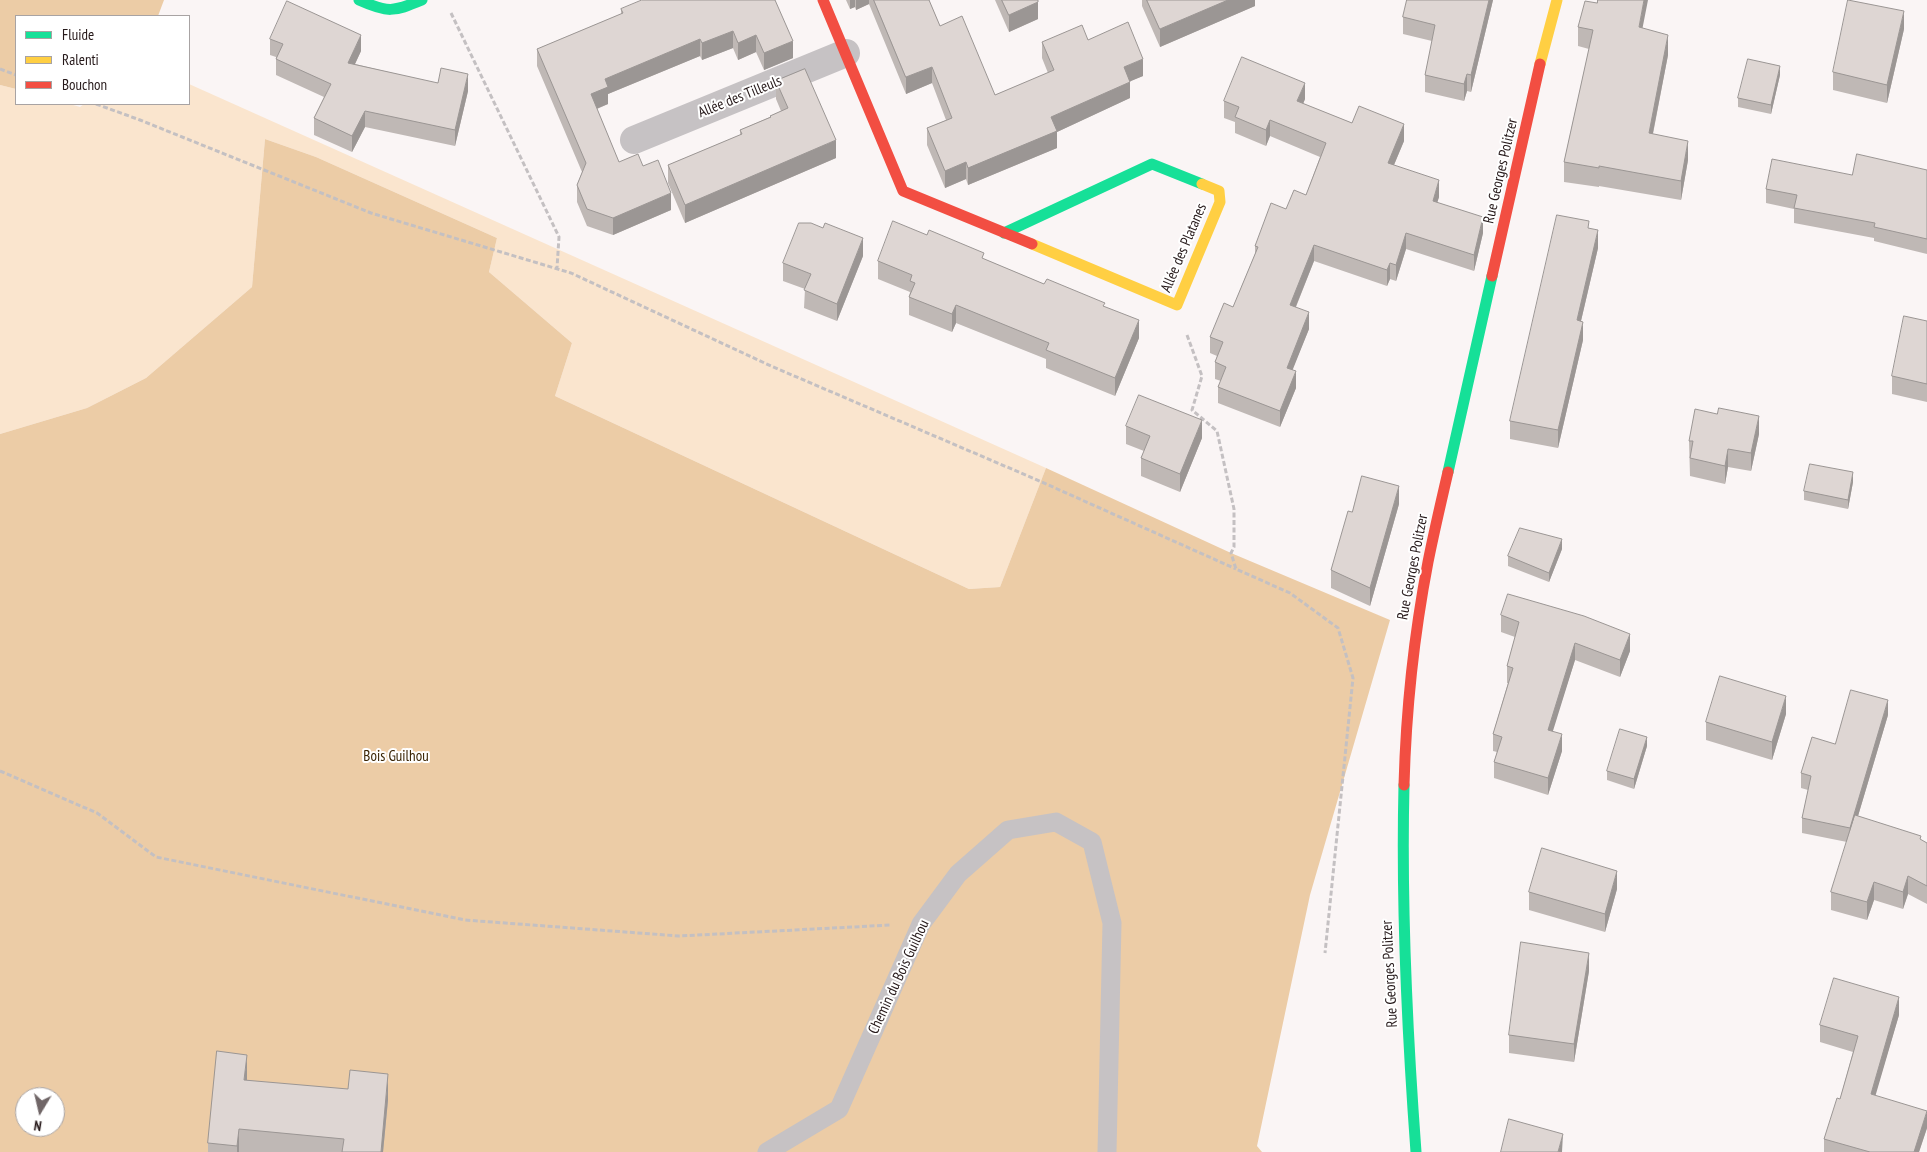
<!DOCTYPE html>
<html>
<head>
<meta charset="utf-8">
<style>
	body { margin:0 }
	#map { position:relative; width:1927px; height:1152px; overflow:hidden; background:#faf5f5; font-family:"PT Sans Narrow",sans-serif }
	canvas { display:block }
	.legend { position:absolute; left:15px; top:15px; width:175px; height:90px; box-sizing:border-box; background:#fff; border:1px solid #a8a3a3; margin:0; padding:6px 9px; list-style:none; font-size:15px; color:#26191a }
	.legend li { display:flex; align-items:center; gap:10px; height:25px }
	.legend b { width:25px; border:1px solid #a8a3a3 }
	.north { position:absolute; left:15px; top:1087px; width:50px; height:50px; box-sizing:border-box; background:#fff; border:1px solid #a8a3a3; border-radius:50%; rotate:189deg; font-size:14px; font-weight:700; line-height:20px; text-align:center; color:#26191a }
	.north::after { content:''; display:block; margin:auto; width:18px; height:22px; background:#706667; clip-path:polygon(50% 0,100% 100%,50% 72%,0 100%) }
</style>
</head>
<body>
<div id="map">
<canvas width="1927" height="1152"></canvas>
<ul class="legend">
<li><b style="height:6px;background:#16e098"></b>Fluide</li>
<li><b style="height:6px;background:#ffcf43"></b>Ralenti</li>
<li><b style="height:6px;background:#f24e42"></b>Bouchon</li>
</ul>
<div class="north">N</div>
</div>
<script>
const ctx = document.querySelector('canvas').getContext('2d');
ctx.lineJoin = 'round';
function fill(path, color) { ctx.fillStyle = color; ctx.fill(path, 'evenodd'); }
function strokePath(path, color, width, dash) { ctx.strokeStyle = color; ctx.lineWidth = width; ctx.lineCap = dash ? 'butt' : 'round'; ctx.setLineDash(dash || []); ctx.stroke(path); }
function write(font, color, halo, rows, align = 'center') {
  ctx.font = font + ' "PT Sans Narrow",sans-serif'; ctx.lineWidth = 4; ctx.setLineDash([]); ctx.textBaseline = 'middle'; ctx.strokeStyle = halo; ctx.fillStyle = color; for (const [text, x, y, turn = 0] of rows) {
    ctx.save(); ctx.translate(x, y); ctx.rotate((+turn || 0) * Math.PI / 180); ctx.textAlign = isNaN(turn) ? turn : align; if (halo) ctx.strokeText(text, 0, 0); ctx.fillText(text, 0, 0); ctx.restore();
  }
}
fill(new Path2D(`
	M189 84 1046 468 1000 587 969 589 555 396 572 343 489 272 497 238 316 157 265 139 252 287 146 378 87 408 0 434V85L16 89V104H70L80 107 84 104H189Z`), '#fae5ce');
fill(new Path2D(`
	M0 0H164L158 16H16V89L0 85Z
	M265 139 316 157 497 238 489 272 572 343 555 396 969 589 1000 587 1046 468 1231 553 1390 620 1310 895 1257 1146 1262 1152H0V434L87 408 146 378 252 287ZM25 1097H55V1127H25Z`), '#eccca6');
strokePath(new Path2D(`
	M451 13 559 237 557 268
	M0 69 16 75
	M96 104 140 120 371 213 571 273 771 366 1035 479 1236 569
	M1187 335 1202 376 1192 410 1217 431 1234 509V547L1231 553 1236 569 1290 593 1338 628 1353 678 1325 953
	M0 771 97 813 156 857 465 920 679 936 891 925`), '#c4c0c2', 3, [5, 2.5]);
strokePath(new Path2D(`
	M767 1152 839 1109 921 924 958 874 1008 830 1056 822 1092 842 1112 923 1107 1152`), '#c6c2c4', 19);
strokePath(new Path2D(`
	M634 140 846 53`), '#c6c2c4', 28);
strokePath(new Path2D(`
	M359 0C388 13 393 12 422 0
	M1004 233 1152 164 1202 184
	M1448 472 1492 276
	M1404 785C1401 908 1407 1030 1416 1152`), '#16e098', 11);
strokePath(new Path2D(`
	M1540 64 1557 0
	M1032 244 1177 305 1220 202 1219 191 1202 184`), '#ffcf43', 11);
strokePath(new Path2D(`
	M823 0 903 191 1032 244
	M1492 276 1540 64
	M1404 785C1406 711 1414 635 1428 562 1434 532 1441 502 1448 472`), '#f24e42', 11);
fill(new Path2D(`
	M775 0 793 58 764 70 756 52 738 60 733 48 702 60 700 56 608 94V104L597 109 619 162 643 166 671 210 613 235 587 226 577 202V185L582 172 537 66V49L621 14V9Z
	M846 0H929L940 26 995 95 1048 73 1042 58V42L1088 40 1143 76 1130 81V98L1057 132V148L968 185 966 179 945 188 927 145V128L946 120 932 83 906 94 869 4 856 10 855 7 850 9Z
	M995 0H1038V19L1009 32Z
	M1142 0H1255V6L1160 47 1142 6Z
	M1407 0H1493L1471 92 1467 91 1464 101 1425 92V75L1432 41 1403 34V17Z
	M1578 27 1643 28 1668 55 1653 134 1688 160 1681 200 1599 186V187L1564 182V162L1589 49 1578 46Z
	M1904 29 1887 103 1833 90V72Z
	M270 39 361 51 355 64 468 91 455 146 365 127 352 152 314 135V118L324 97 276 75V57L270 55Z
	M1780 75 1771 114 1738 107V98Z
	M776 81 836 158 685 223 668 183V165L740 135V130L770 117V116L781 111 776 99Z
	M1305 99 1303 104 1352 123 1404 141 1394 165 1439 197 1437 202 1483 233 1474 271 1406 249 1396 281 1390 279 1387 286 1314 261 1296 307 1309 329 1292 370 1296 388 1280 427 1218 403V387L1221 381 1215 379V362L1217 356 1210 353V337L1233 307 1255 254V246L1286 209 1306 195 1320 157 1270 136 1266 146 1235 133V122L1224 118V101Z
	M1927 170V254L1874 241V238L1794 223V209L1766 203V189L1852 175Z
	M1589 228 1598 248 1581 321 1583 340 1558 448 1510 439V421Z
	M863 256 837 321 804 308 805 289 783 281V263Z
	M984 259 1044 284 1105 307 1139 338 1115 396 1046 368V359L956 323 952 332 909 315V297L910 292 878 279V261Z
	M1927 321V402L1892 394V376Z
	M1717 414 1759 434 1751 471 1728 467 1725 484 1690 476 1689 441Z
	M1126 426 1202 438 1180 492 1141 476V458L1144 451 1126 444Z
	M1853 482 1848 509 1804 500V491Z
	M1399 504 1370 606 1331 588V570L1352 512Z
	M1562 549 1549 582 1508 566V556Z
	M1501 615 1630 651 1620 677 1575 660 1552 731 1562 751 1548 795 1494 778V762L1497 752 1493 751V734L1508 683H1507V666L1515 637 1501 632Z
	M1786 714 1772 760 1706 740V722Z
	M1888 715 1858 816 1921 840 1927 843V904L1908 894 1903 909 1874 900 1867 920 1831 910V892L1847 842 1802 833V818L1808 790 1801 788V773L1835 744Z
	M1647 746 1634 789 1607 780V771Z
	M1617 889 1605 932 1529 910V892Z
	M1589 971 1574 1062 1509 1053V1035Z
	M1899 1015 1875 1095 1927 1128 1919 1152H1824V1139L1840 1099 1853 1052 1820 1042V1025Z
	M247 1080 388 1100 383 1152H208V1143Z`), '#bfb8b5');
fill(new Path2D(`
	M850 0H855V7L850 9Z
	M856 0H869V4L856 10Z
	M1228 0H1255V6L1160 47V29Z
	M1489 0H1493L1471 92V75Z
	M1644 0H1648L1639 46V27Z
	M1038 2V19L1009 32V15Z
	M1904 11V29L1887 103V85Z
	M733 31V48L702 60V43Z
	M361 35V51L348 79V63Z
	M756 35V52L738 60V43Z
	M1668 35V55L1649 153V133Z
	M700 39V56L608 94V104L591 111V94L605 79Z
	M793 41V58L764 70V53Z
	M1143 59V76L1124 84V67Z
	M1780 66V75L1771 114V105Z
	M932 67V83L906 94V77Z
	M468 74V91L455 146V130Z
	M1467 74V91L1464 101V84Z
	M1130 82V98L1057 132V148L968 185V168L1051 117Z
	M1305 83V99L1297 118V101Z
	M365 111V127L352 152V136Z
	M1270 120V136L1266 146V130Z
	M1404 124V141L1388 179V163Z
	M836 140V158L685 223V205Z
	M1688 141V160L1681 200V181Z
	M966 162V179L945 188V171Z
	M1439 180V197L1433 217V201Z
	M671 193V210L613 235V218Z
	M1483 217V233L1474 271V255Z
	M1598 230V248L1577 338V320Z
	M1406 233V249L1396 281V265Z
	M863 238V256L837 321V304Z
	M1314 245V261L1290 321V305Z
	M1390 263V279L1387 286V270Z
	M956 305V323L952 332V314Z
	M1309 312V329L1287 384V368Z
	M1139 320V338L1115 396V378Z
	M1583 322V340L1558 448V430Z
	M1296 371V388L1280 427V411Z
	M1759 416V434L1751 471V453Z
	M1202 420V438L1180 492V474Z
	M1728 449V467L1725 484V466Z
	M1853 472V482L1848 509V500Z
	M1399 486V504L1370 606V588Z
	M1562 539V549L1549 582V573Z
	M1630 634V651L1620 677V660Z
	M1575 643V660L1548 747V730Z
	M1786 696V714L1772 760V742Z
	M1888 700V715L1850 843V828Z
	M1562 734V751L1548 795V778Z
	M1647 737V746L1634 789V779Z
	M1617 871V889L1605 932V914Z
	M1908 876V894L1903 909V892Z
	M1874 882V900L1867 920V902Z
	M1589 953V971L1574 1062V1044Z
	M1899 997V1015L1871 1111V1094Z
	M247 1055V1080H244Z
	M388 1074V1100L383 1152H381Z
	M1927 1111V1128L1919 1152H1914Z
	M239 1129V1152H237V1146Z
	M1563 1134 1562 1152H1558Z`), '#9b9694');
const building = new Path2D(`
	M642 0H775L793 41 764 53 756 35 738 43 733 31 702 43 700 39 605 79 608 87 591 94 619 162 638 154 643 166 658 160 671 193 613 218 587 209 577 185 586 163 537 49 623 13 621 9Z
	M874 0H929L940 26 962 16 995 95 1054 70 1042 42 1082 25 1088 40 1128 22 1143 59 1124 67 1130 82 1051 117 1057 131 968 168 966 162 945 171 927 128 952 118 932 67 906 77Z
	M1002 0H1038V2L1009 15Z
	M1147 0H1228L1160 29Z
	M1407 0H1489L1471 75 1467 74 1464 84 1425 75 1435 25 1403 17Z
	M1598 0H1644L1639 27 1668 35 1649 133 1688 141 1681 181 1599 166V168L1564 162 1593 30 1578 27 1585 1 1597 3Z
	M1848 0 1904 11 1887 85 1833 72Z
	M287 1 361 35 348 63 438 83 441 68 468 74 455 130 365 111 352 136 314 118 331 84 276 59 283 44 270 39Z
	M1242 57 1305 83 1297 101 1352 123 1359 106 1404 124 1388 163 1439 180 1433 201 1483 217 1474 255 1406 233 1396 265 1390 263 1387 270 1314 245 1290 305 1309 312 1287 368 1296 371 1280 411 1218 387 1226 367 1215 362 1223 342 1210 337 1224 303 1233 307 1258 247 1255 246 1271 203 1286 209 1294 190 1306 195 1326 143 1270 120 1266 130 1235 117 1239 107 1224 101Z
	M1748 59 1780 66 1771 105 1738 98Z
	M805 69 836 140 685 205 668 165 742 134 740 130 771 117 770 116 788 108 776 81Z
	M1857 154 1927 170V239L1874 227 1875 223 1794 208 1797 195 1766 189 1772 159 1852 175Z
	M1557 215 1589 221 1588 228 1598 230 1577 320 1583 322 1558 430 1510 421Z
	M893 221 927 235 929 230 984 253 982 258 1044 284 1047 279 1105 303 1103 306 1139 320 1115 378 1046 350 1049 343 956 305 952 314 909 297 915 283 910 281 912 275 878 261Z
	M799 223H811L823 228 825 223 863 238 837 304 804 290 811 274 783 263Z
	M1904 316 1927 321V384L1892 376Z
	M1139 395 1202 420 1180 474 1141 458 1150 436 1126 426Z
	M1719 408 1759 416 1751 453 1728 449 1725 466 1690 458 1693 441H1689L1695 409 1717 414Z
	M1810 464 1853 472 1848 500 1804 491Z
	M1362 476 1399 486 1370 588 1331 570 1348 511 1352 512Z
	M1520 528 1562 539 1549 573 1508 556Z
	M1508 594 1584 616 1630 634 1620 660 1575 643 1548 730 1562 734 1548 778 1494 762 1502 737 1493 734 1513 668 1507 666 1519 622 1501 615Z
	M1720 676 1786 696 1772 742 1706 722Z
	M1851 690 1888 700 1850 828 1802 818 1811 776 1801 773 1812 737 1835 744Z
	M1620 729 1647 737 1634 779 1607 771Z
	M1855 815 1921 836 1920 839 1927 843V886L1908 876 1903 892 1874 882 1867 902 1831 892Z
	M1542 848 1617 871 1605 914 1529 892Z
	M1521 942 1589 953 1574 1044 1509 1035Z
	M1834 978 1899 997 1871 1094 1927 1111 1914 1152H1870L1824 1139 1837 1098 1840 1099 1858 1036 1820 1025Z
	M217 1051 247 1055 244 1080 348 1089 350 1070 388 1074 381 1152H342L344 1139 239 1129 237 1146 208 1143Z
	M1509 1119 1563 1134 1558 1152H1501Z`);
fill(building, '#ded6d3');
strokePath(building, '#9b9694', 1);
write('15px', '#26191a', '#fff', [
	["Allée des Tilleuls",740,97,-22],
	["Rue Georges Politzer",1501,171,-77],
	["Allée des Platanes",1184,248,-67],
	["Rue Georges Politzer",1413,567,-79],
	["Rue Georges Politzer",1390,974,-93],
	["Chemin du Bois Guilhou",899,977,-65]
]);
write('15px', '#3a2404', '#fff', [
	["Bois Guilhou",396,757]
]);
</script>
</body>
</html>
